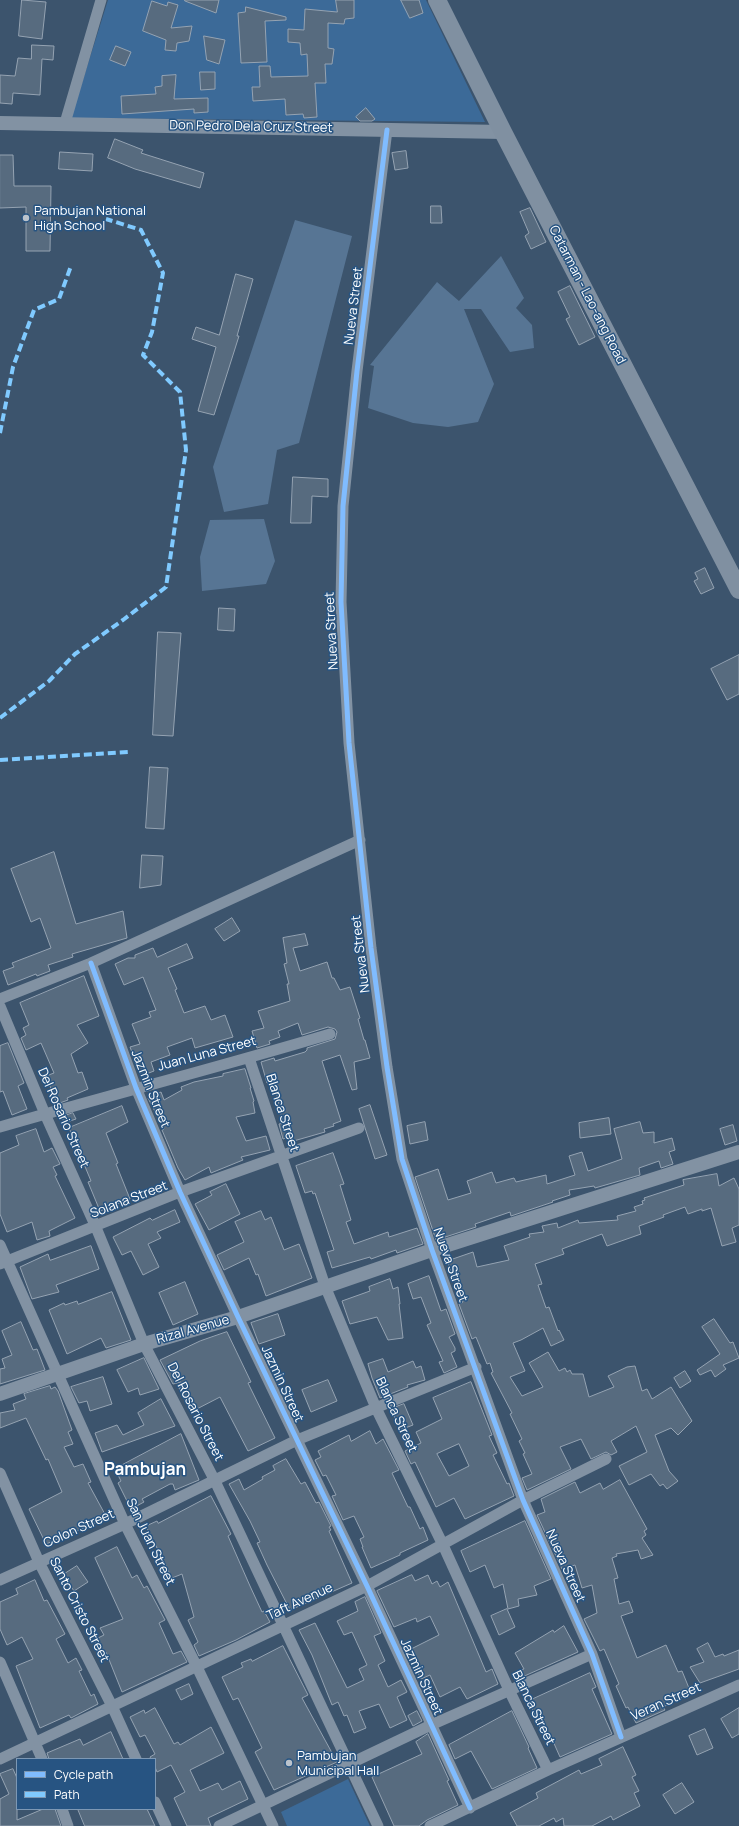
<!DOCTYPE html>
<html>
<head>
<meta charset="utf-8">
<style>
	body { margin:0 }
	#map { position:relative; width:739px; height:1826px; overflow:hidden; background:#3c546d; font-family:Manrope,sans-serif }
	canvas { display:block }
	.legend { position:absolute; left:16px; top:1758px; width:140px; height:52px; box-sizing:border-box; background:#275482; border:1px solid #7d98b4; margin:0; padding:5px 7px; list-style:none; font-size:12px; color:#fff }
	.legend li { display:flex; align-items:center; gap:8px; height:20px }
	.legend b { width:20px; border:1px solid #7d98b4 }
</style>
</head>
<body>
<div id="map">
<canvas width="739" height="1826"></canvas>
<ul class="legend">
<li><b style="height:5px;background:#80bcff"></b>Cycle path</li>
<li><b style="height:5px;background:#80caff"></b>Path</li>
</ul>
</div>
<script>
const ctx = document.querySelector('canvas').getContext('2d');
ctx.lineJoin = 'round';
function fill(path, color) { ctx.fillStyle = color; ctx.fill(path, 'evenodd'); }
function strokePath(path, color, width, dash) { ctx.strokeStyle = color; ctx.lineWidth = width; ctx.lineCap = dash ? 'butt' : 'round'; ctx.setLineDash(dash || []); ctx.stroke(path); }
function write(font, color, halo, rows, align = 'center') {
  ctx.font = font + ' Manrope,sans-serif'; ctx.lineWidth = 3; ctx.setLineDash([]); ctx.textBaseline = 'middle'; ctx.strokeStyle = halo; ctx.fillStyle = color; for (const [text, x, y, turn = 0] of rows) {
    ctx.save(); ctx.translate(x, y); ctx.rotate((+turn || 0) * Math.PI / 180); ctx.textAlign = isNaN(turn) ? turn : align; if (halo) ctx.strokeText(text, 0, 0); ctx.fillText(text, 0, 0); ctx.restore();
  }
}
fill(new Path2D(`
	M108 0H426L485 122 71 118Z
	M348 1779 370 1826H287L281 1812Z`), '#3c6a98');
fill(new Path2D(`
	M295 220 352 236 299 443 277 450 268 504 224 512 213 467Z
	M501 256 524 298 516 308 532 325 534 348 510 352 481 309H464L494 384 478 422 448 427 413 423 368 408 374 366 370 365 437 282 459 301Z
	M264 519 275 561 266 584 202 591 200 557 210 520Z`), '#577594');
const building = new Path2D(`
	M22 0 46 2 42 39 19 36Z
	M185 0H219L216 13 185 1Z
	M336 0H354V18L345 19 344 24 328 23V48L334 49 332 64H325L326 83H315L317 117 304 118 303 114 286 115 285 99 253 101 252 87H260L259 66H270L271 77 308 76 307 54 301 55 300 43 288 42V29L304 30 305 9 337 12Z
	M401 0H419L423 13 410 18Z
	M152 1 167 6 168 2 178 5 171 28 192 26 189 41 177 43 176 51 165 50 166 40 143 31Z
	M246 7 286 17V20L265 21 267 62 241 63 238 13 245 12Z
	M204 36 225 40 219 64 207 60Z
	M32 45 54 46 53 60 42 59 40 95 13 93 12 104 0 103V75L15 76 18 58 31 59Z
	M116 46 131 52 125 66 110 60Z
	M200 72H215V89L201 90Z
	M176 75 174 99 208 98V112L194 113V109L122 114 121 96 156 94 155 87 162 86V76Z
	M366 108 375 119 372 121H360L356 117Z
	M115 139 143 150 141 153 204 173 200 188 135 169 108 158Z
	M406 151 408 168 395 170 392 153Z
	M60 152 93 154 92 171 59 169Z
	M0 155H13L14 186H51L50 251H26V207L0 208Z
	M431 206H441L442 223H431Z
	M530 208 546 242 531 249 525 236 529 233 520 212Z
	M236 274 253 279 237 336H239L214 415 198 411 216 347 192 339 196 327 219 335Z
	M570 286 595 337 579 345 566 319 570 317 558 292Z
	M293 477 328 479V497L312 496 311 523H291Z
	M705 568 714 588 701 594 694 581 698 579 695 573Z
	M219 608 235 609 234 631 218 630Z
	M158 632 181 633 173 736 153 735Z
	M739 655V694L727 700 711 669Z
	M150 767 168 768 164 829 146 828Z
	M54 852 76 924 123 911 127 938 72 954 73 957 48 965 50 971 37 976 36 974 8 985 3 971 14 967 12 963 51 948 40 918 31 922 11 869Z
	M142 855 163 856 161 885 140 888Z
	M232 918 240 931 224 941 215 929Z
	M305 934 308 945 293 948 300 971 327 962 332 978H334L340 990 350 987 360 1018 358 1019 364 1040H365L370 1058 354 1062 357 1089 352 1090 340 1055 322 1061 341 1121 333 1124 334 1126 324 1129 325 1132 290 1142 289 1137 283 1139 279 1124 283 1123 274 1081 267 1083 261 1062 274 1058 275 1061 305 1052 307 1050V1048L335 1039 337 1032 335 1029 328 1027 302 1035 298 1023 278 1031 280 1037 269 1041 270 1044 257 1048 252 1031 264 1028 258 1011 290 1001 287 984H289L284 964 287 963 283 938Z
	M187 944 193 958 168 968 177 989 175 990 184 1013 205 1006 211 1020 225 1015 233 1037 195 1048 192 1038 167 1047 170 1055 151 1062 154 1071 141 1076 130 1047 140 1044 132 1024 151 1017 149 1012 156 1010 143 977 124 985 115 964 128 958H135V955L153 948 157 957Z
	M84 976 99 1016 77 1025 88 1043 71 1054 78 1073 82 1072 88 1089 67 1098 68 1100 57 1104 46 1076 54 1073 41 1043 26 1050 21 1038 26 1035 23 1028 29 1025 20 1003Z
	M8 1043 24 1083 18 1086 27 1109 12 1115 3 1091 0 1092V1046Z
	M245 1069 251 1088H250L254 1101 253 1102 255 1113 236 1117 246 1141 266 1136 270 1150 241 1157 243 1160 211 1173 209 1167 185 1180 178 1168 162 1130 164 1129 148 1098 161 1092 164 1100 182 1090 181 1087 194 1082 223 1076V1074Z
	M370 1105 387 1155 375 1159 359 1109Z
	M122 1106 128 1122 106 1133 118 1163 116 1164 130 1199 100 1211 88 1182 91 1181 69 1128Z
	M73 1113 76 1119 64 1123 62 1117Z
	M609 1118 611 1134 580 1138 579 1123Z
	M425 1122 428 1140 410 1144 407 1126Z
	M640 1122 643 1133 654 1132V1143L672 1138 675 1150 669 1152 673 1164 661 1168 659 1161 639 1168 640 1175 595 1188 594 1186 569 1190 570 1195 552 1201 553 1202 511 1216 510 1212 475 1224 476 1227 436 1240 415 1177 438 1169 448 1200 471 1193 467 1181 492 1172 496 1183 514 1178 516 1182 546 1175 547 1184 575 1175 569 1156 582 1152 588 1171 622 1159 614 1129Z
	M733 1125 737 1141 725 1145 720 1129Z
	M36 1129 44 1152 52 1148 60 1164 53 1167 57 1175 55 1176 75 1218 49 1231 50 1236 37 1240 32 1222 7 1232 0 1214V1153L19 1145 16 1136Z
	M333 1153 344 1184 340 1185 351 1220 346 1222 354 1244 388 1232 389 1237 417 1228 423 1244 397 1253 396 1250 371 1259 370 1257 332 1268 327 1252 334 1250 315 1193 313 1194 312 1191 305 1193 296 1166Z
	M717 1174 719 1186 734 1178 739 1189V1225L732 1228 736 1242 722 1246 711 1208 702 1211V1209L688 1214 685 1207 663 1215 664 1217 639 1226 641 1234 607 1246 602 1234 562 1249 564 1254 535 1264 542 1284 538 1285 546 1308 549 1307 558 1331 559 1330 564 1340 551 1346 543 1328 521 1340 513 1343 525 1371 510 1377 522 1396 543 1387 529 1363 548 1352 559 1371 565 1368 567 1372 570 1370 572 1374H583L589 1397 614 1387 608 1376 627 1367 635 1366 642 1391 647 1389 652 1399 671 1387 692 1421 678 1435 671 1428 655 1435 669 1471 678 1481 667 1489 663 1484 660 1486 651 1474 629 1485 619 1466 647 1452 636 1426 611 1441 617 1452 611 1455 606 1452 591 1459 581 1439 560 1447 571 1469 527 1490 522 1478 532 1474 523 1454 525 1453 519 1441 522 1439 510 1414 512 1413 491 1373 493 1372 490 1363 487 1364 476 1337 472 1339 459 1304 463 1302 447 1261 473 1252 477 1267 509 1260 504 1246 530 1237 529 1234 544 1232 542 1226 557 1223 558 1228 578 1220 579 1223 618 1220 617 1216 636 1211 634 1207 643 1204 642 1201 645 1200 644 1198 684 1185 683 1180Z
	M226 1184 240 1214 209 1230 195 1204 212 1195 210 1192Z
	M175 1210 180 1222 157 1232 161 1238 148 1244 159 1267 143 1275 131 1251 122 1255 113 1237 150 1218 152 1220Z
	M261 1211 265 1220 271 1217 284 1250 299 1244 312 1278 266 1296 258 1274 256 1275 249 1258 224 1270 217 1255 244 1242 235 1222Z
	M91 1246 99 1269 56 1285 59 1292 32 1299 20 1267 48 1254 50 1260Z
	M429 1276 441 1311 446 1309 455 1334 449 1337 455 1348V1351L451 1353 457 1367 444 1373 439 1362 443 1361 427 1325 431 1323 421 1297 413 1299 408 1284Z
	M390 1279 393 1289 398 1287 400 1304H399L403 1338 388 1340 377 1317 350 1324 342 1301 370 1291 369 1287Z
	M185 1282 198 1314 173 1325 159 1293Z
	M112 1292 131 1340 106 1348 101 1338 67 1354 49 1310 64 1303 65 1305 77 1301 78 1304Z
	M278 1314 285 1335 259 1344 251 1323Z
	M714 1319 730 1343 733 1342 739 1358 723 1365 726 1369 715 1377 711 1370 700 1375 697 1370 720 1354 702 1327Z
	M21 1322 33 1350 37 1349 45 1370 0 1384V1369L5 1368 2 1359 12 1355 2 1331Z
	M227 1332 251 1382 248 1383 275 1438 248 1451 220 1397 191 1412 179 1388 183 1386 181 1382 173 1384 160 1360 200 1341Z
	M144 1358 159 1389 140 1395 138 1388 128 1392 117 1370Z
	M383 1359 388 1372 413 1361 416 1368 421 1366 425 1380 407 1385 408 1387 380 1398 372 1378 368 1364Z
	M685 1371 691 1381 680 1388 674 1378Z
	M103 1377 112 1404 90 1411 87 1401 79 1403 71 1387Z
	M328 1380 337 1401 311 1412 302 1390Z
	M471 1382 492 1435 489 1436 497 1453 493 1455 507 1484 509 1483 514 1496 465 1519 454 1498 436 1507 415 1462 411 1464 405 1451 421 1443 416 1432 442 1419 433 1398ZM459 1444 469 1466 449 1476 437 1454Z
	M50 1386 51 1389 55 1387 58 1391 72 1430 68 1432 73 1444 64 1447 74 1467 83 1464 91 1482 88 1483 107 1518 46 1544 29 1509 62 1492 48 1459 46 1460 26 1418 0 1428V1413L15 1410 13 1404 26 1399 24 1394Z
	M161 1399 175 1426 102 1452 95 1433 117 1425 123 1435 144 1425 138 1413Z
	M404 1404 413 1425 400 1430 391 1409Z
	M370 1431 376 1444 383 1439 399 1470 392 1473 408 1507H410L420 1529 423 1527 428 1540 400 1553V1555L371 1568 362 1547H363L360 1539 364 1537 354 1516 343 1520 332 1496 336 1495 326 1475 323 1476 315 1460 321 1457 318 1451 349 1435 351 1441Z
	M181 1434 199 1480 175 1490 173 1484H170L142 1499 144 1502 131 1509 118 1483 121 1481 115 1469Z
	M286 1459 301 1484 305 1482 316 1503 319 1502 331 1526 329 1527 331 1530 329 1531 352 1583 290 1610 267 1565 257 1543 260 1542 250 1521 229 1484 239 1479 244 1490 263 1479 262 1477 275 1470 273 1466Z
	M620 1480 647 1529 644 1531 646 1535 642 1538 653 1555 641 1559 638 1550 616 1554 617 1556 612 1558 618 1578 614 1579 619 1604 629 1601 633 1612 621 1616 637 1658 666 1645 678 1672 682 1671 691 1693 663 1707 665 1710 636 1723 628 1707 626 1708 616 1686 619 1684 604 1649 600 1651 584 1619 597 1613 592 1585 582 1588 575 1565 562 1569 537 1515 545 1512 541 1499 575 1482 580 1493 600 1483 603 1489Z
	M211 1496 231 1534 228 1536 250 1586 262 1612 264 1611 270 1622 236 1640 199 1656 194 1645 198 1642 188 1620 194 1617 182 1574 172 1578 146 1526 157 1521 158 1523Z
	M525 1521 551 1579 534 1586 537 1595 518 1599 519 1606 508 1609 503 1584 494 1588 485 1565 470 1572 461 1551Z
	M117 1547 132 1578 137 1575 144 1588 147 1586 165 1620 159 1623 173 1654 181 1651 187 1662 122 1692 106 1652 101 1654 94 1640 104 1635 100 1628 123 1619 95 1558Z
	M77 1566 88 1582 74 1591 63 1575Z
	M412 1575 415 1581 428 1575 432 1584 437 1581 440 1587 448 1582 486 1672 492 1669 498 1684 467 1699 460 1687 440 1697 430 1675 421 1679 415 1667 419 1665 411 1649 439 1635 430 1616 417 1622 416 1618 394 1627 377 1591Z
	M35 1580 44 1601 47 1600 65 1634 56 1639 68 1663 76 1658 82 1670 79 1671 91 1696 94 1694 98 1704 71 1718 69 1715 40 1728 16 1666 33 1659 22 1637 7 1645 0 1629V1602L18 1594 16 1589Z
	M365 1597 381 1633 374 1636 385 1661 378 1665 388 1687 401 1680 407 1692 397 1697 407 1720 390 1728 379 1704 359 1711 366 1728 354 1733 347 1715 344 1716 338 1702 332 1705 312 1655 299 1630 315 1623 347 1688 364 1680 359 1669 367 1665 352 1632 344 1635 337 1621 358 1611 355 1602Z
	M507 1609 515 1627 499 1635 491 1616Z
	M564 1626 578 1652 520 1678 517 1671 524 1669 515 1653 553 1630 554 1632Z
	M708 1643 715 1657 723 1654 724 1656 739 1650V1669L700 1683 690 1667 704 1662 697 1649Z
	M283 1646 308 1695 302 1698 337 1762 274 1790 255 1752 262 1748 238 1698 233 1700 222 1677 243 1667 241 1663 251 1659 252 1661Z
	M590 1673 596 1687 592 1689 612 1734 560 1757 552 1739 550 1740 548 1737 545 1739 529 1701Z
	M189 1684 193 1694 181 1700 176 1690Z
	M155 1708 174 1744 178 1742 180 1745 211 1727 224 1753 190 1770 200 1791 218 1783 222 1790 240 1781 248 1799 208 1818 211 1826H187L174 1798 185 1792 171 1765 157 1772 155 1767V1759H151L150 1757 155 1754 145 1735 140 1737 130 1717 144 1710 145 1713Z
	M739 1708V1734L732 1738 721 1719Z
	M417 1711 422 1721 413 1726 408 1716Z
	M512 1711 529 1747 528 1748 537 1768 492 1789 471 1751 455 1759 449 1745Z
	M705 1729 713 1748 697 1755 689 1736Z
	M111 1732 123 1759H49L47 1753 80 1739 83 1745Z
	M428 1734 449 1780 447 1781 458 1805 427 1820 419 1826H394L372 1777 422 1754 416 1742Z
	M623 1747 636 1775 632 1777 639 1791 634 1793 640 1806 613 1820 611 1816 592 1826H564L563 1818 556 1822 554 1818 539 1826H517L510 1813 538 1798 536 1793 579 1770 581 1774 602 1765 599 1759Z
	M13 1769 17 1778V1820L43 1809H55L61 1826H0V1799L9 1794 0 1774Z
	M682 1783 694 1802 675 1814 663 1795Z
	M78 1809H147L155 1826H85Z`);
fill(building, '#576b7f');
strokePath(building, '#95a3b2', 1);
strokePath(new Path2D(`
	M65 123 101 0
	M387 130 357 371 343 506 341 602 349 743 371 948 387 1067 402 1159 432 1250 523 1500 592 1654 621 1737
	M91 963 136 1088 180 1192 238 1317 367 1586 470 1808
	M0 999 91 963 360 840
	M0 1006 45 1114 95 1225 144 1344 215 1481 378 1826
	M249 1058 325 1286 376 1408 443 1545 509 1690 548 1770
	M0 1127C110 1095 220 1067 330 1034
	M0 1245 125 1524 197 1667 273 1826
	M0 1264 180 1192 359 1128
	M0 1473 39 1562 112 1706 136 1759
	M0 1580 125 1524 297 1440 476 1367
	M0 1662 42 1759
	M0 1759 367 1586 523 1500 606 1459
	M155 1802 166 1826
	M62 1809 68 1826
	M219 1826 431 1725 592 1654
	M430 1826 548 1770 739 1685`), '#8292a3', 11);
strokePath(new Path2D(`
	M0 123 503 132
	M0 1394 144 1344 238 1317 432 1250 739 1152`), '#8292a3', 14);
strokePath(new Path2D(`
	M437 0 503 132 739 590`), '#8090a1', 18);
strokePath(new Path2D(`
	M0 433 13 367 34 310 59 299 71 266
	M0 718 49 681 75 654 123 620 166 587 186 450 180 392 143 355 152 332 163 273 141 230 106 219
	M0 760 129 752`), '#80caff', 4, [8, 4]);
strokePath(new Path2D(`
	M387 130 357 371 343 506 341 602 349 743 371 948 387 1067 402 1159 432 1250 523 1500 592 1654 621 1737
	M91 963 136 1088 180 1192 238 1317 367 1586 470 1808`), '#80bcff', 5);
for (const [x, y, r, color] of [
	[26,218,4,"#bbc3cc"],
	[289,1763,4,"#bbc3cc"]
]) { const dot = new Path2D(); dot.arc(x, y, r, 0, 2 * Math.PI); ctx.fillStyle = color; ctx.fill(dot); strokePath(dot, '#275482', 1.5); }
write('13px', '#fff', '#275482', [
	["Don Pedro Dela Cruz Street",251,127,1],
	["Catarman - Lao-ang Road",587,295,63],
	["Nueva Street",354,306,-83],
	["Nueva Street",332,631,-93],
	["Nueva Street",361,954,-97],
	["Juan Luna Street",207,1054,-15],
	["Jazmin Street",150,1089,68],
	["Blanca Street",282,1113,72],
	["Del Rosario Street",63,1118,66],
	["Solana Street",129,1200,-21],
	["Nueva Street",450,1265,70],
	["Rizal Avenue",193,1330,-16],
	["Jazmin Street",282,1384,65],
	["Del Rosario Street",195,1412,63],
	["Blanca Street",396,1415,65],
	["Colon Street",79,1529,-24],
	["San Juan Street",150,1542,64],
	["Nueva Street",565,1566,66],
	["Taft Avenue",300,1602,-25],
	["Santo Cristo Street",79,1610,63],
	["Jazmin Street",421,1677,65],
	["Veran Street",666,1702,-24],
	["Blanca Street",533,1708,64]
]);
write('13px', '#fff', '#275482', [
	["Pambujan National",34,211],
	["High School",34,226],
	["Pambujan",297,1756],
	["Municipal Hall",297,1771]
], 'left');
write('bold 17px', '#fff', '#275482', [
	["Pambujan",145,1470]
]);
</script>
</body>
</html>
